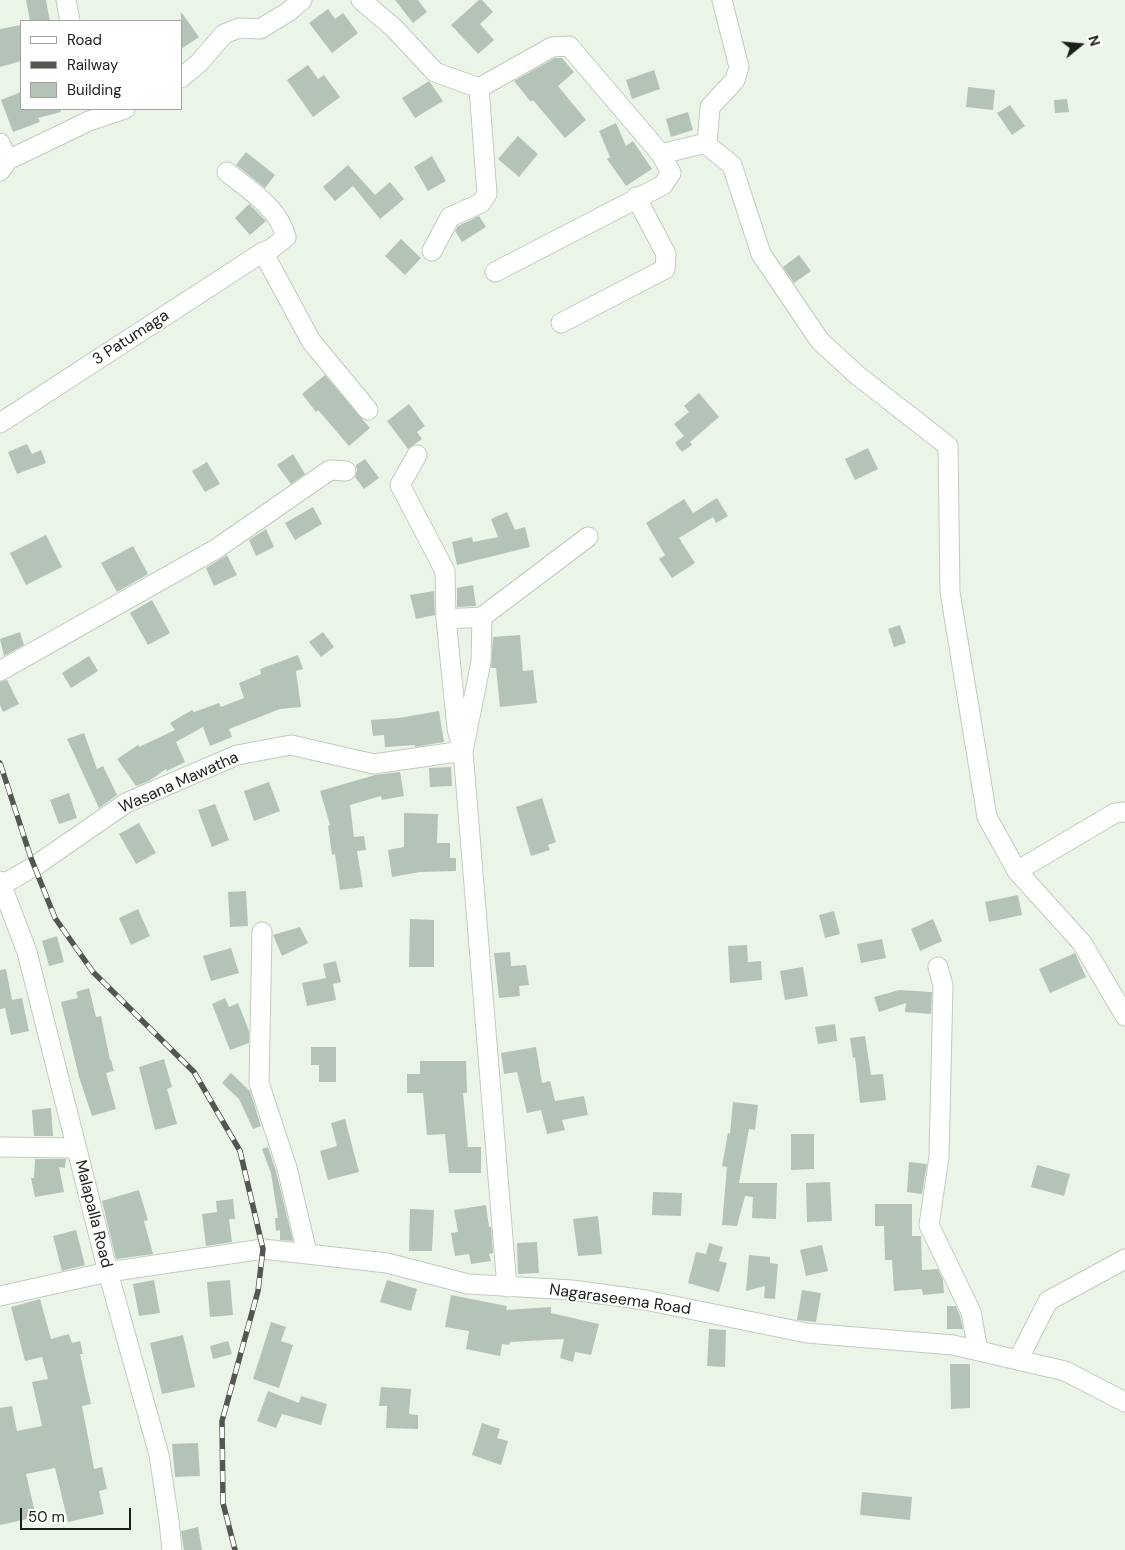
<!DOCTYPE html>
<html>
<head>
<meta charset="utf-8">
<style>
	body { margin:0 }
	#map { position:relative; width:1125px; height:1550px; overflow:hidden; background:#ebf5e7; font-family:"DM Sans",sans-serif }
	canvas { display:block }
	.legend { position:absolute; left:20px; top:20px; width:162px; height:90px; box-sizing:border-box; background:#fff; border:1px solid #a4a5a3; margin:0; padding:6px 9px; list-style:none; font-size:15px; color:#1b1e19 }
	.legend li { display:flex; align-items:center; gap:10px; height:25px }
	.legend b { width:25px; border:1px solid #a4a5a3 }
	.north { position:absolute; left:1055px; top:20px; width:50px; height:50px; -webkit-text-stroke:4px #fff; paint-order:stroke; rotate:73deg; font-size:14px; font-weight:700; line-height:20px; text-align:center; color:#1b1e19 }
	.north::after { content:''; display:block; margin:auto; width:18px; height:22px; background:#1b1e19; clip-path:polygon(50% 0,100% 100%,50% 72%,0 100%) }
	.scale { position:absolute; left:20px; top:1508px; width:111px; height:22px; box-sizing:border-box; border:2px solid #1b1e19; border-top:0; padding-left:6px; font-size:15px; line-height:18px; white-space:nowrap; color:#1b1e19; -webkit-text-stroke:4px #fff; paint-order:stroke }
</style>
</head>
<body>
<div id="map">
<canvas width="1125" height="1550"></canvas>
<ul class="legend">
<li><b style="height:6px;background:#fff"></b>Road</li>
<li><b style="height:6px;background:#525750"></b>Railway</li>
<li><b style="height:14px;background:#b4c3b8"></b>Building</li>
</ul>
<div class="north">N</div>
<div class="scale">50 m</div>
</div>
<script>
const ctx = document.querySelector('canvas').getContext('2d');
ctx.lineJoin = 'round';
function fill(path, color) { ctx.fillStyle = color; ctx.fill(path, 'evenodd'); }
function strokePath(path, color, width, dash) { ctx.strokeStyle = color; ctx.lineWidth = width; ctx.lineCap = dash ? 'butt' : 'round'; ctx.setLineDash(dash || []); ctx.stroke(path); }
function write(font, color, halo, rows, align = 'center') {
  ctx.font = font + ' "DM Sans",sans-serif'; ctx.lineWidth = 4; ctx.setLineDash([]); ctx.textBaseline = 'middle'; ctx.strokeStyle = halo; ctx.fillStyle = color; for (const [text, x, y, turn = 0] of rows) {
    ctx.save(); ctx.translate(x, y); ctx.rotate((+turn || 0) * Math.PI / 180); ctx.textAlign = isNaN(turn) ? turn : align; if (halo) ctx.strokeText(text, 0, 0); ctx.fillText(text, 0, 0); ctx.restore();
  }
}
fill(new Path2D(`
	M26 0H46L50 21H30Z
	M395 0H418L427 12 413 23Z
	M479 0H482L493 12 480 24 494 40 478 54 451 25Z
	M328 9 335 19 343 13 358 33 332 53 309 23Z
	M181 12 199 37 181 49Z
	M21 25V61L0 67V29Z
	M555 58H562L574 72 558 86 586 120 565 138 533 100 531 102 514 81Z
	M308 65 318 79 324 75 340 97 313 117 287 80Z
	M654 70 660 89 632 99 626 80Z
	M429 81 443 101 415 118 402 98Z
	M968 87 995 90 993 110 966 107Z
	M21 92V109H60L61 112 38 118 40 122 13 132 1 100Z
	M1067 99 1069 112 1055 113 1054 100Z
	M1010 105 1025 126 1012 135 997 113Z
	M688 112 693 130 671 137 666 119Z
	M616 123 626 146 633 141 652 169 626 186 607 159 610 157 599 131Z
	M518 136 538 154 519 177 498 159Z
	M246 152 275 175 265 188 236 165Z
	M432 156 446 181 428 191 414 167Z
	M348 165 375 195 390 182 404 199 380 219 353 186 335 201 323 187Z
	M249 204 266 221 250 235 235 218Z
	M479 216 486 227 462 242 455 231 458 226Z
	M401 239 421 258 405 275 385 256Z
	M799 255 811 271 794 283 783 267Z
	M325 375 370 428 349 446 318 410 316 412 302 394Z
	M699 393 719 417 690 442 692 445 682 452 675 443 684 436 674 424 689 412 684 406Z
	M409 404 425 426 417 432 422 439 408 449 387 421Z
	M27 444 32 454 41 450 46 463 17 474 8 452Z
	M868 448 878 469 855 480 845 459Z
	M293 454 305 474 291 484 277 465Z
	M365 459 379 478 364 489 355 477 357 471 356 465Z
	M207 462 220 484 205 492 192 471Z
	M717 498 728 516 716 523 713 517 679 538 695 563 672 578 659 559 665 555 646 523 684 499 693 513Z
	M313 507 322 524 295 540 285 523Z
	M507 512 515 530 525 527 530 547 457 565 452 542 472 537 473 542 498 537 491 519Z
	M266 529 274 547 256 556 249 540Z
	M46 535 62 567 26 585 10 553Z
	M133 546 148 574 117 592 101 563Z
	M227 555 237 575 214 586 206 568Z
	M473 585 476 606 457 607V588Z
	M434 591 435 615 416 619 410 595Z
	M152 600 170 633 148 645 130 613Z
	M900 625 906 643 894 647 888 629Z
	M20 632 24 645 4 656 0 639Z
	M323 632 334 647 321 657 309 642Z
	M520 635 523 671 533 670 537 703 500 707 496 668H491L493 637Z
	M298 655 303 669 296 671 301 707 280 709 229 729 232 737 210 746 203 727 176 742 185 762 167 771 166 769 149 781 136 786 117 759 138 745 139 747 175 730 170 723 192 710 194 712 219 703 221 707 244 698 239 683 261 674 260 669Z
	M89 656 98 671 71 688 62 673Z
	M7 680 19 704 3 712 0 705V682Z
	M439 711 444 742 415 747V745L385 747 384 735 373 736 371 720 399 718Z
	M84 733 97 769 103 766 117 795 99 808 67 739Z
	M451 767 452 786 430 787 429 768Z
	M400 772 404 796 382 800 381 796 350 805 354 837 364 836 366 850 357 851 363 887 340 890 335 854 332 855 328 826 330 825 320 791 375 775Z
	M269 782 280 811 254 821 244 791Z
	M69 793 77 818 59 824 50 800Z
	M542 798 556 842 548 845 550 850 531 856 516 807Z
	M215 804 229 840 212 847 198 810Z
	M404 813 438 814 437 843H450V858H456V871L420 872 392 877 388 850 404 847Z
	M139 823 156 853 136 864 119 834Z
	M246 891 248 926 230 927 228 892Z
	M1018 895 1022 915 989 922 985 902Z
	M138 909 150 936 131 945 119 918Z
	M834 911 840 934 825 938 819 915Z
	M410 919 434 920V967H409Z
	M933 919 942 941 920 951 911 929Z
	M300 927 308 943 282 956 273 935Z
	M57 936 64 962 49 966 42 941Z
	M882 939 886 958 861 963 857 944Z
	M747 945 748 962 761 961 762 980 730 983 728 946Z
	M231 948 239 973 211 981 203 956Z
	M510 952 511 966 526 965 529 985 519 986 520 996 499 998 494 953Z
	M1075 953 1086 977 1050 993 1039 969Z
	M336 961 341 982 333 984 336 1000 307 1006 302 983 326 978 323 964Z
	M803 967 808 996 785 1000 780 971Z
	M6 969 12 1000 22 998 29 1031 11 1035 5 1008 0 1009V970Z
	M89 988 96 1017 101 1016 110 1060H111L114 1071 106 1073 116 1109 92 1116 79 1077 61 1002 78 998 76 992Z
	M899 990 932 992 931 1014 905 1012 906 1003 879 1012 874 997Z
	M225 998 229 1007 238 1003 249 1031V1043L230 1050 212 1004Z
	M835 1024 837 1041 818 1044 815 1027Z
	M865 1036 871 1075 883 1074 886 1100 860 1103 855 1057 853 1058 850 1038Z
	M311 1047H336V1082H319V1065H311Z
	M536 1047 542 1083 550 1081 555 1101 584 1096 588 1115 562 1120 565 1130 547 1134 541 1110 527 1113 517 1072 504 1074 501 1053Z
	M164 1059 172 1087 167 1089 177 1124 155 1130 139 1067Z
	M420 1061H466L467 1093H463L468 1147H481V1173H449L445 1134 427 1135 423 1093H407V1074H420Z
	M231 1073 250 1091 261 1126 253 1129 239 1099 222 1083Z
	M733 1102 758 1105 755 1130 749 1129 739 1183H777L776 1219 752 1218 753 1197 745 1196 737 1226 722 1225 727 1167 722 1166 728 1133 730 1134Z
	M51 1108 53 1136H34L32 1110Z
	M345 1119 359 1172 328 1180 320 1151 337 1146 331 1123Z
	M791 1134H814V1169L791 1170Z
	M268 1147 276 1171 293 1241 280 1240V1230L276 1231 275 1218H278L271 1173 262 1149Z
	M35 1159H66L65 1168 59 1167 64 1192 35 1197 31 1178H34Z
	M909 1162 927 1164 922 1194 907 1192Z
	M1037 1165 1070 1174 1064 1196 1031 1187Z
	M830 1182 832 1221 807 1222 806 1183Z
	M139 1190 148 1220 144 1221 153 1254 116 1259 102 1201Z
	M653 1192 682 1193 681 1216 652 1215Z
	M233 1199 235 1219H229L232 1242 206 1246 202 1214 217 1212 216 1201Z
	M875 1204H912V1236H921L922 1270 938 1269 943 1280 944 1293 923 1295 922 1289 894 1291 892 1260H885L884 1226H875Z
	M486 1205 489 1227H491L493 1253 489 1254 491 1261 471 1264 469 1254 455 1256 451 1233 458 1232 454 1210Z
	M410 1209 434 1210 432 1251H409Z
	M598 1216 602 1254 578 1256 573 1219Z
	M76 1230 85 1265 62 1271 53 1236Z
	M537 1242 539 1273 518 1274 517 1243Z
	M709 1243 723 1247 719 1261 727 1263 719 1292 688 1283 696 1252 706 1254Z
	M822 1245 828 1271 806 1276 800 1250Z
	M749 1255 770 1257V1263L778 1264 775 1299 764 1298 765 1286 746 1291Z
	M154 1280 160 1313 139 1316 133 1284Z
	M230 1280 233 1315 210 1317 207 1282Z
	M387 1280 417 1289 411 1311 380 1302Z
	M802 1290 821 1293 816 1322 797 1320Z
	M451 1295 507 1306 506 1310 551 1307V1313L599 1324 591 1355 575 1352 573 1362 560 1358 564 1339 510 1342 509 1345 502 1344 500 1356 466 1349 469 1331 445 1327Z
	M40 1299 51 1339 69 1334 72 1343 80 1341 83 1354H80L91 1404 82 1406 94 1469 102 1467 107 1489 99 1491 104 1514 68 1522 55 1468 26 1474 36 1517 0 1525V1408L12 1406 17 1431 42 1426 32 1382 48 1379 42 1357 25 1361 11 1307Z
	M947 1306H956L960 1316 963 1329H947Z
	M271 1322 286 1327 281 1341 293 1345 279 1388 253 1379Z
	M709 1329 726 1330 725 1367 707 1366Z
	M183 1335 195 1387 162 1394 150 1343Z
	M228 1341 232 1354 213 1359 210 1346Z
	M950 1364H970V1408L951 1409Z
	M381 1387 411 1389 409 1414 418 1415V1429L386 1428 387 1406H379Z
	M268 1391 299 1403 301 1396 327 1404 321 1425 282 1414 276 1428 257 1421Z
	M482 1423 500 1429 497 1438 508 1441 501 1465 472 1455Z
	M198 1443 200 1476 175 1477 172 1444Z
	M862 1492 912 1497 910 1520 860 1515Z
	M198 1527 202 1550H184L181 1531Z`), '#b4c3b8');
const minor = new Path2D(`
	M66 0 70 21
	M361 0 394 28 435 72 479 88 487 194 481 203 450 217 432 251
	M181 78 199 63 224 34 239 28 260 29 288 12 302 0
	M479 88 552 47 569 46 661 154 671 173 663 185 495 272
	M0 143 8 160
	M707 145 710 107 735 80 739 67 722 0
	M661 154 702 144 707 145 732 165 761 254 820 341 857 375 948 446 950 592 987 817 1017 871 1082 943 1125 1016
	M0 171 8 160 89 121 125 109
	M263 252 311 341 368 410
	M561 323 665 269 666 254 636 197
	M0 423 263 252 271 249 286 237C278 207 250 191 227 172
	M417 455 400 485 445 571 446 619 482 617 481 662 463 751 507 1287
	M482 617 588 537
	M0 671 216 549 330 470 346 471
	M1017 871 1115 813 1125 812
	M0 881 27 952 108 1272 159 1455 169 1521 172 1550
	M2 885 35 866 126 803 237 755 291 745 374 764 463 751 457 728 446 619
	M262 932 259 1083 287 1168 307 1253
	M938 967 943 985 939 1157 929 1225 971 1312 978 1351
	M0 1147 76 1148
	M0 1296 108 1272 263 1249 387 1263 468 1284 572 1290 645 1300 807 1333 953 1345 1065 1371 1125 1402
	M1018 1360 1048 1301 1125 1259`);
strokePath(minor, '#c1cbbe', 21);
strokePath(minor, '#fff', 19);
const rail = new Path2D(`
	M0 763 31 858 55 918 93 972 194 1072 240 1151 263 1249 258 1291 222 1421 223 1503 235 1550`);
strokePath(rail, '#525750', 5.5);
strokePath(rail, '#fff', 4, [11]);
write('16px', '#1b1e19', '#fff', [
	["3 Patumaga",131,338,-33],
	["Wasana Mawatha",179,783,-24],
	["Malapalla Road",93,1214,76],
	["Nagaraseema Road",620,1300,8]
]);
</script>
</body>
</html>
